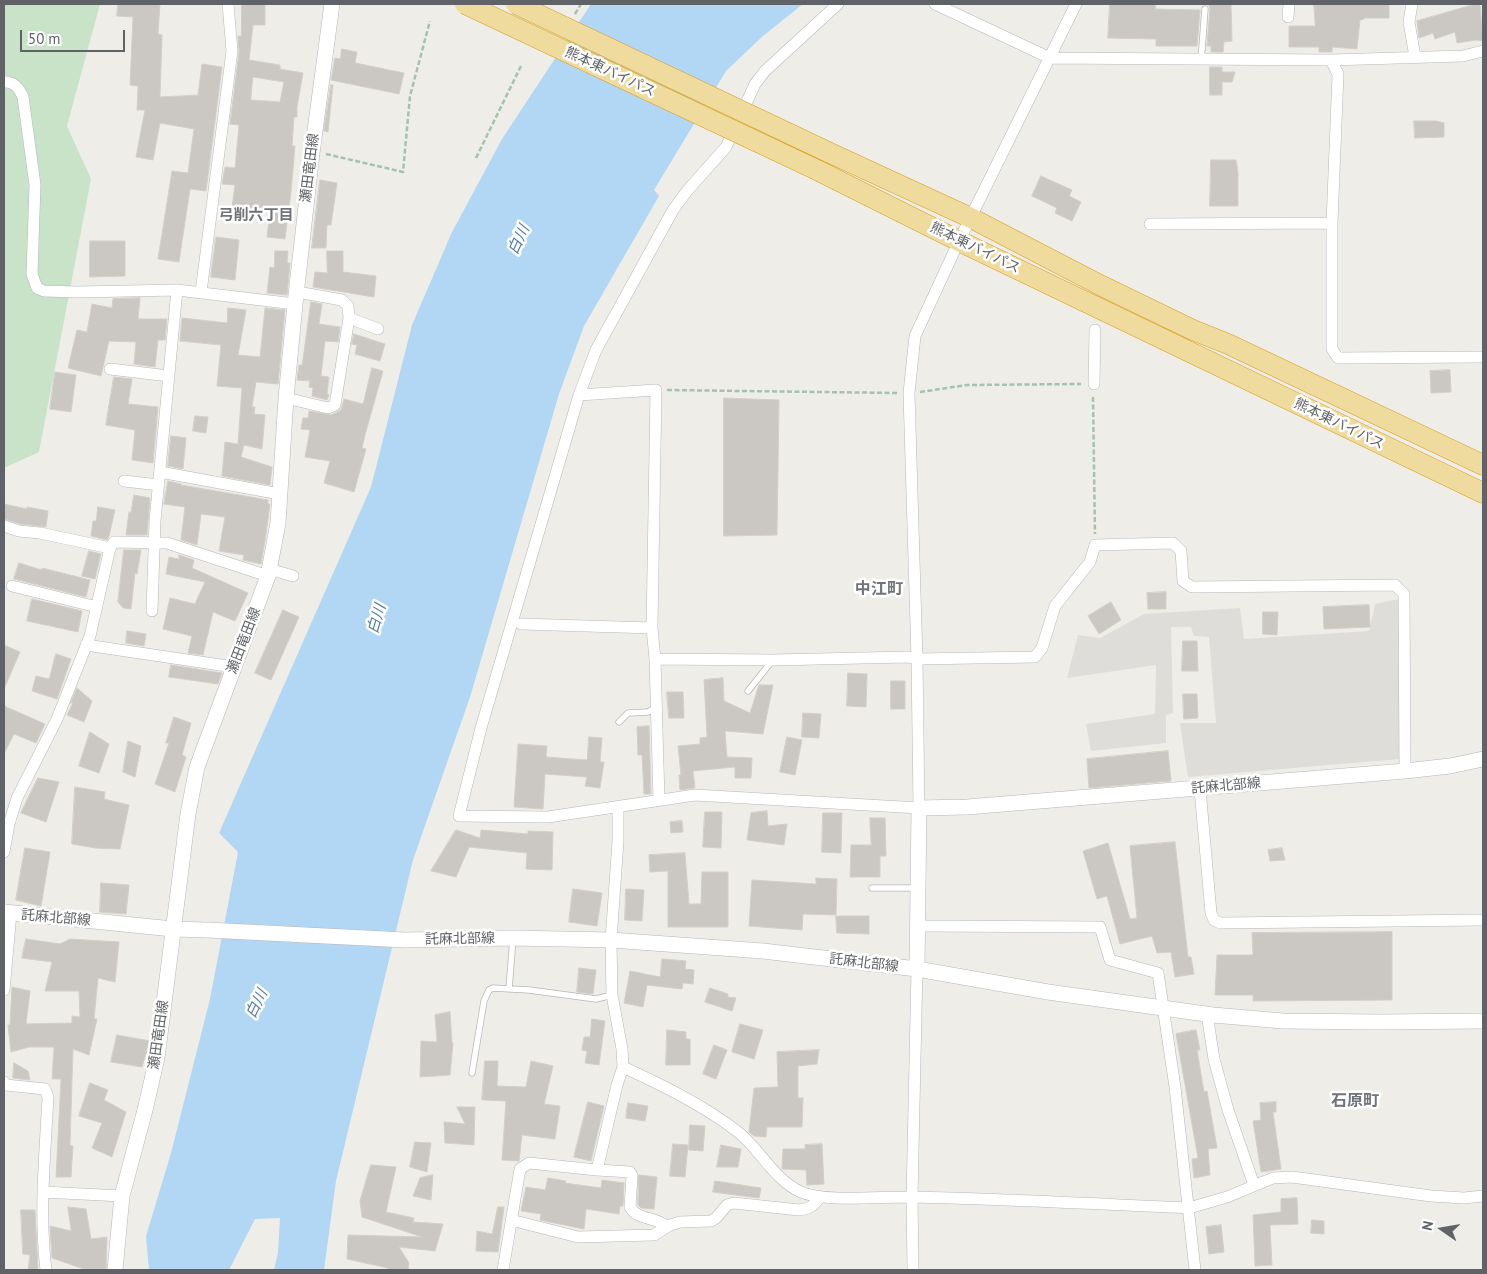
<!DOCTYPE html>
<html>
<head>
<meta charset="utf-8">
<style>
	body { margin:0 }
	#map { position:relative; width:1487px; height:1274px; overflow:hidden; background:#efede8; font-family:"PT Sans",sans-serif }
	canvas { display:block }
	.frame { position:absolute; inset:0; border:5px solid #5f6266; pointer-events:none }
	.north { position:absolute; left:1417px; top:1204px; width:50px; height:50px; -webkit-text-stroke:4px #fff; paint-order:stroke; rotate:283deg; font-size:14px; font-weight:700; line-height:20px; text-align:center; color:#5f6266 }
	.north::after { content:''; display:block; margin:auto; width:18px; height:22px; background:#5f6266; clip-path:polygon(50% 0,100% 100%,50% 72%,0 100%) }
	.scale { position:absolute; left:20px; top:30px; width:105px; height:22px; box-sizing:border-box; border:2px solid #5f6266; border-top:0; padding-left:6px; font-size:15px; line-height:18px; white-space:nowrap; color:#5f6266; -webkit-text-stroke:4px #fff; paint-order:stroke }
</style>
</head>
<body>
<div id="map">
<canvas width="1487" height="1274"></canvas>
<div class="frame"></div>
<div class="north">N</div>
<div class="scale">50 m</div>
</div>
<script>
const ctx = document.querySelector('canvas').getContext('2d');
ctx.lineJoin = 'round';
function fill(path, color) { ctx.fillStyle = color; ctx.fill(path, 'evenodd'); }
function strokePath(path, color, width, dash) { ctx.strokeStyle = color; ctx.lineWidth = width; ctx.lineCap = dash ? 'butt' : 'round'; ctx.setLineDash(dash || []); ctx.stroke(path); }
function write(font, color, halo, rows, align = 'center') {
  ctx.font = font + ' "PT Sans","Noto Sans JP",sans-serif'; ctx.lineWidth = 5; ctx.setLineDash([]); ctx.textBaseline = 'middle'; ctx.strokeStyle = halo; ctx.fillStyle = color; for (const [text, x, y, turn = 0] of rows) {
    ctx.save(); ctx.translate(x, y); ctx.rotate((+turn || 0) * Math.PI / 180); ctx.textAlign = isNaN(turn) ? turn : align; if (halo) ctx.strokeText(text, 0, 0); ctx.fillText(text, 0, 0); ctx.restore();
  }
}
fill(new Path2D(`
	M1399 599 1400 759 1188 777 1180 723H1216L1209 637 1194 636 1191 627H1171L1173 713 1166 715V743L1091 751 1086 724 1155 714 1156 665 1067 678 1078 635 1100 638 1144 614 1240 608 1244 639 1369 631 1375 604Z`), '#deddda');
fill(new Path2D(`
	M4 4H100L67 126 91 179 39 452 4 468Z`), '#c8e3c8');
fill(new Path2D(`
	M591 4H803L763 36 726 71 654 190 659 196 584 326 559 394 470 697 413 860 336 1181 324 1270H274L278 1252 280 1218 255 1219 229 1270H149L146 1236 171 1153 210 999 238 852 219 833 371 487 412 325 452 232 502 139Z`), '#b2d7f4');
const building = new Path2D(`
	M118 4H160L158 34 162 35 160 97 198 95 202 64 222 67 206 191 190 189 179 262 158 259 172 171 188 173 194 129 160 123 153 160 136 157 145 110H137L138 86 130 85 133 17 117 16Z
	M242 4H265V25H253L249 60 280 65V69L303 73 297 107V117H294L292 146H295L291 192 285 239 267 237 270 212 232 207 235 185 222 184 225 167 235 168 239 125 230 124 239 52 238 36H241ZM253 77 284 82 280 102 251 100Z
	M1110 4H1156L1155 9 1200 10 1197 46H1156V39L1108 38Z
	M1209 4H1231L1232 41 1224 42 1223 52H1211V46H1207L1210 9Z
	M1314 4H1389V18H1364V19L1360 20 1357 49 1332 47V52H1319V47H1289V26H1315Z
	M1476 4H1480L1483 41 1476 40 1457 43 1455 32 1435 39 1433 33 1419 38 1417 21Z
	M342 49 357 52 355 63 404 73 399 94 331 80 335 58 340 59Z
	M1210 67H1222V72H1235L1232 82H1222V95H1210Z
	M331 85H333L328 132 324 131Z
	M1414 121H1436L1444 123V137L1415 138Z
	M1211 160H1236L1238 173V206H1210Z
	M1041 176 1072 190 1069 196 1081 202 1072 221 1055 213 1057 208 1032 196Z
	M320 180 337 183 331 225H327L326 248H312Z
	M216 237 239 240 235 280 211 277Z
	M90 241H125V276L90 277Z
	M275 251H288L287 263H290L287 295 267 293 270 267 274 268Z
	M327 251H343V272L376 276 374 297 313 287 315 272 327 273Z
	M140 298 138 319H167L165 340H158L155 367 134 364 136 342 109 341 101 376 68 368 77 330 87 332 92 304 112 308 113 299Z
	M311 302 322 304 319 324 340 327 338 342 325 341 321 376 329 377 327 394 329 395 327 400 312 396 313 388 309 387 310 381 297 380 299 365H302Z
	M228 308 246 310 238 355 260 357 265 308 285 310 278 384 256 382 252 407H255L254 414 265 415 262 449 244 445 241 457 272 467 270 485 222 476 225 442 238 444 242 388 217 386 221 345 180 341 182 318 227 323Z
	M354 334 385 344 380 361 355 354 357 345 352 344Z
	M372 368 383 371 365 435 362 448 366 449 354 492 324 483 330 461 305 457 310 430 301 429 303 418H308L309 411 331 415 341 410 344 399 363 404Z
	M1450 370 1451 392 1431 393 1430 371Z
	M55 372 76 375 71 412 50 409Z
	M114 377 132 379 128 404 158 407 153 463 132 460 135 430 106 425Z
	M724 398 779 400 777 535 724 536Z
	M195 416 208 417 206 433 193 431Z
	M171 436 186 438 183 469 168 466Z
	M168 481 181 484V485L268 500V504H270L266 534 261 564 243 560 244 555 219 551 225 517 201 514 197 545 181 540 185 507 164 504Z
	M134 495 150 498 147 535H126L129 512H131Z
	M4 504 27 509V507L48 511 46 527 21 524 4 519Z
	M98 507 115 510 109 536 107 540 91 536 93 521H96Z
	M124 550H141L137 574 135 573 131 609 123 608 118 602Z
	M89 551 101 554 95 579 82 576Z
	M179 555 194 560 192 568 248 593 235 621 213 612 203 655 188 653 192 636 163 629 170 598 195 604 205 582 166 574 169 557 179 559Z
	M19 563 42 570V568L90 580 86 597 14 579Z
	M1166 592V609H1148L1147 593Z
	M32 599 82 611 78 632 27 621Z
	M1111 602 1121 620 1099 634 1088 616Z
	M1369 605 1370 627 1324 629 1323 607Z
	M283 610 299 617 271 680 255 673Z
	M1263 612H1278L1277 635 1263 634Z
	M127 631 146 634 144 646 126 643Z
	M1183 641H1197L1198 671H1182Z
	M4 645 20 652 4 689Z
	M56 654 71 659 57 699 32 691 36 676 49 679Z
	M171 665 222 673 218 684 169 677Z
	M848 673 867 674 866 707 847 706Z
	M723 678 724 701 750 713 759 685H773L763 734 725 731 727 757 752 758 751 778H735V767L693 771 695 788 680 790 679 775H681L678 746 700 744V738L707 737 704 680Z
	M891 681H905V709H891Z
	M77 688 92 701 84 722 67 715 73 703H71Z
	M667 692H683L684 718H669Z
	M1183 694H1197L1198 718 1184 719Z
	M4 706 45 724 36 743 14 734 4 754Z
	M803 713 821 714 819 738 802 737Z
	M174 717 191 723 182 755 186 757 175 792 155 784 169 743H166Z
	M649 726 651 794H644L642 755H638L637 727Z
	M90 732 109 744 99 773 79 766Z
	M589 737 602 738 600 762H604L600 788 585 786 587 777 545 774 543 809 514 807 518 744 547 746 546 757 587 760Z
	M787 737 802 740 795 775 780 772Z
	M128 741 141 746 135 777 123 772Z
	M1168 751 1171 781 1089 788 1087 759Z
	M38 778 59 782 46 822 21 813Z
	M75 787 105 792 104 799 129 805 120 849 95 848 72 844Z
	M767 811 768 826 787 824 784 845 747 840 751 813Z
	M705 812H722L721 848 703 847Z
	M823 813H842L841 853 822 852Z
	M870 818H885L886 856H880V877H850L851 845H871Z
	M682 821 683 832 671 833 670 822Z
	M456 830 480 838 481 830 528 834V831L553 832 552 870 526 869 527 853 469 847 456 877 431 871Z
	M1175 842 1188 957H1191L1194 974 1175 977 1171 952 1157 953 1152 936 1120 944 1107 896 1097 899 1083 851 1108 843 1130 919 1137 918 1130 846Z
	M25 848 50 852 41 906 16 900Z
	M1282 848 1285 860 1270 861 1268 850Z
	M685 853 689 904H701L702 872H728V927H668V871L650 872 649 855Z
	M816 878 837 879 836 915 803 914 802 930 749 926 752 880 816 884Z
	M101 883 129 885 126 914 100 912Z
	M573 889 602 893 597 926 569 922Z
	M626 889 644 890 642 921 625 920Z
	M836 916H869V934L837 933Z
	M1392 932V1000L1253 1001V995H1215L1217 955H1253L1252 933Z
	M26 939 60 944 70 939 119 942 115 982 98 978 94 1019H97L89 1055 73 1049 70 1145 73 1146 71 1177H56L61 1079H52L54 1047H29L11 1052 8 1025H10L12 987 30 991 26 1024 72 1023V1016L80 1017 79 991H45L52 962 22 958Z
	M662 959 686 961 685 969 694 970 693 984 683 983 682 989 647 985 643 1007 624 1003 630 971 660 977Z
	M579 968 596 970 593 994 577 992Z
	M710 988 728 994V997L736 998 732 1011 705 1002Z
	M450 1012 452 1043H453L450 1075 420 1077 421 1041 437 1042 435 1015Z
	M592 1019 605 1021 599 1065 585 1063 587 1051 582 1050 584 1037H590Z
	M740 1024 763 1030 754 1059 732 1052Z
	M667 1030 686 1032V1039H690V1065H666Z
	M1196 1030 1200 1050H1197L1204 1092 1207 1091 1217 1148 1208 1149 1210 1175 1194 1178 1192 1159 1198 1158 1176 1034Z
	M117 1035 150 1041 142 1067 111 1062Z
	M714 1045 727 1050 716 1079 703 1074Z
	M819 1050 817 1064 798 1066V1098H803L802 1127H767L766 1137 754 1136 749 1132 754 1088 778 1087 777 1052Z
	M485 1061H498L497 1086 526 1087 531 1061 553 1066 544 1104 560 1106 555 1139 522 1135 519 1161 502 1160 506 1101 482 1100Z
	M14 1063 28 1071 30 1080 13 1078Z
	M90 1083 108 1090 104 1100 126 1112 112 1157 92 1148 102 1123 79 1116Z
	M588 1102 604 1106 591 1161 574 1157Z
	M1276 1102V1112H1273L1281 1169 1261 1172 1253 1121 1261 1120 1260 1103Z
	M628 1103 648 1106 645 1121 626 1118Z
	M457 1107H475L474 1145 445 1143 444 1122 465 1124Z
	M690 1125 705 1126 703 1151 689 1150Z
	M415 1142 431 1143 427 1172 410 1167Z
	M673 1144 688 1145 685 1177 670 1176Z
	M822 1144 824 1184 807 1185 806 1170 782 1169 783 1149H805V1145Z
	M721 1145 741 1149 738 1167H717Z
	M371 1165 396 1167 386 1212 414 1218 413 1222 443 1224 435 1251 399 1247 409 1263 408 1270H388V1268L347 1259 348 1235 422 1237 362 1217 360 1201Z
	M433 1175 431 1200 413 1196 420 1178Z
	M639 1175 657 1177 654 1209 641 1208 638 1205Z
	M548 1178 566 1181 565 1183 601 1188 602 1180 624 1183 623 1206H620L619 1214 586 1209 584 1229 540 1220 541 1214 521 1211 526 1187 545 1190Z
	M715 1181 761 1188 759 1198 713 1192Z
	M1297 1198 1298 1224 1270 1225 1272 1265 1255 1266 1253 1215 1281 1212V1199Z
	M68 1207 86 1209 91 1239 107 1237 106 1269H84L52 1258 50 1226 71 1231Z
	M498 1207H504L498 1252 476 1251 477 1231 492 1234Z
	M21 1210H35L38 1270H28L30 1255 23 1254Z
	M1312 1220 1324 1221V1234L1311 1233Z
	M1221 1225 1224 1252 1209 1254 1206 1227Z`);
fill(building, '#cbc8c4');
strokePath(building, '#d3cfc7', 1);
const lane = new Path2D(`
	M1201 60 1205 9 1202 50
	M748 691 772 661
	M619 722 628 713 648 712 656 707
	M872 888H917
	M509 989 513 938
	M472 1073 484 1001 489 990 493 988 529 990 596 999 612 995`);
const street = new Path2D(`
	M935 4 1050 58 1331 60 1463 56 1483 51
	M1412 4 1409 22 1415 57
	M1288 17 1289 4
	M1331 60 1338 74 1332 223V349L1338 358 1483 357
	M4 82C14 81 19 88 23 97L35 185 32 274 37 288 44 291 78 292 177 290 295 304
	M1150 224 1332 223
	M201 292 232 51 228 4
	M349 318 378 329
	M110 369 169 376
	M1094 384 1095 330
	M579 395 481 728 459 816 548 817 695 795 919 808 917 659 909 393 915 336 959 241 1076 4
	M286 398 328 408 335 405 349 318 348 306 342 300 297 292
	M160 472 280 494
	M124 481 159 485
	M4 526 19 531 40 533 110 548
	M269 569 293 576
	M12 586 97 607
	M152 611 155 521 177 290
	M521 624 652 628
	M86 645 234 667
	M655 659 773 660 908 657 917 659 1035 657 1042 648 1055 606 1090 562 1095 545 1173 543 1181 551 1183 581 1192 587 1395 585 1404 594 1405 771
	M1200 789 1211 913 1214 920 1220 923 1483 920
	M659 800 655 659 652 628 656 390 579 395 596 350 673 210 687 191 726 147 755 84 765 71 838 4
	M4 852 9 824 17 798 57 719 90 636 110 548 114 542H116L167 543 268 576
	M919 926 1100 927 1110 960 1158 973 1175 1087 1195 1270
	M4 990 11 913
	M1207 1014 1214 1059 1228 1110 1254 1185
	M623 1067C664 1086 703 1105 738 1132 760 1149 774 1180 801 1192 827 1203 883 1196 913 1197 1005 1199 1097 1204 1189 1208L1227 1197 1273 1178 1292 1177 1431 1196 1464 1198 1483 1196
	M4 1082 6 1085 45 1089 48 1097C45 1155 39 1213 46 1270
	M597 1170 630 1172 632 1176 630 1207C638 1221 656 1216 667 1227
	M43 1192 122 1196
	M511 1220 578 1237 654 1235 670 1225 680 1222 711 1221 716 1218 727 1205 734 1203 799 1210C809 1209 814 1206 820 1197
	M503 1270 520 1169 529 1163 597 1170 617 1085 623 1067 622 1049 612 995 611 940 618 841V807
	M913 1270 912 1197 917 969`);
const secondary = new Path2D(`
	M4 912 173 929 207 930 405 940 513 938 611 940 763 951 917 969 1048 992 1213 1015 1283 1021 1378 1022 1483 1021
	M917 969 919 808 967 807 1405 771 1450 766 1483 759
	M115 1270 122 1196 145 1110 157 1058 188 814 197 767 268 576 278 523 286 398 295 304 312 153 332 4`);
const highway = new Path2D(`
	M828 152 971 218 1100 285 1193 330 1228 344 1483 465
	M817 170 959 241 1483 493`);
strokePath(lane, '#b5b7ba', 7);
strokePath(street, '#b5b7ba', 12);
strokePath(secondary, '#b4b6ba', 16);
strokePath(highway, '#d89e1e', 21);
strokePath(new Path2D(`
	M575 14 581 4
	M326 154 403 172 410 96 430 21
	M476 158 521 66
	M667 390 897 393
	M920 392 967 385 1081 384
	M1093 397 1095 534`), '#a2c3ac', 2.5, [5, 2.5]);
strokePath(lane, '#fff', 5.5);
strokePath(street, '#fff', 11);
strokePath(secondary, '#fff', 15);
strokePath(highway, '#f0db9e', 20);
const highwayBridge = new Path2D(`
	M465 4 817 170
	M516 4 828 152`);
strokePath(highwayBridge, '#d89e1e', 21, []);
strokePath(highwayBridge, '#f0db9e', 20);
write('14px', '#5f6266', '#fff', [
	["熊本東バイパス",610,72,25],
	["瀬田竜田線",310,168,-83],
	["熊本東バイパス",975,248,26],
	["熊本東バイパス",1339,424,26],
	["瀬田竜田線",244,641,-69],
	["託麻北部線",1226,786,-5],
	["託麻北部線",56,918,5],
	["託麻北部線",460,939,-1],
	["託麻北部線",864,963,7],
	["瀬田竜田線",159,1035,-82]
]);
write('bold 15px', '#707478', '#fff', [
	["弓削六丁目",256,216]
]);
write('italic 15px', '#5179a5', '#fff', [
	["白川",519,240,-65],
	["白川",377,619,-74],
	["白川",257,1004,-64]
]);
write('bold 16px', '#707478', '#fff', [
	["中江町",879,589],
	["石原町",1355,1101]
]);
</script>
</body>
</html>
